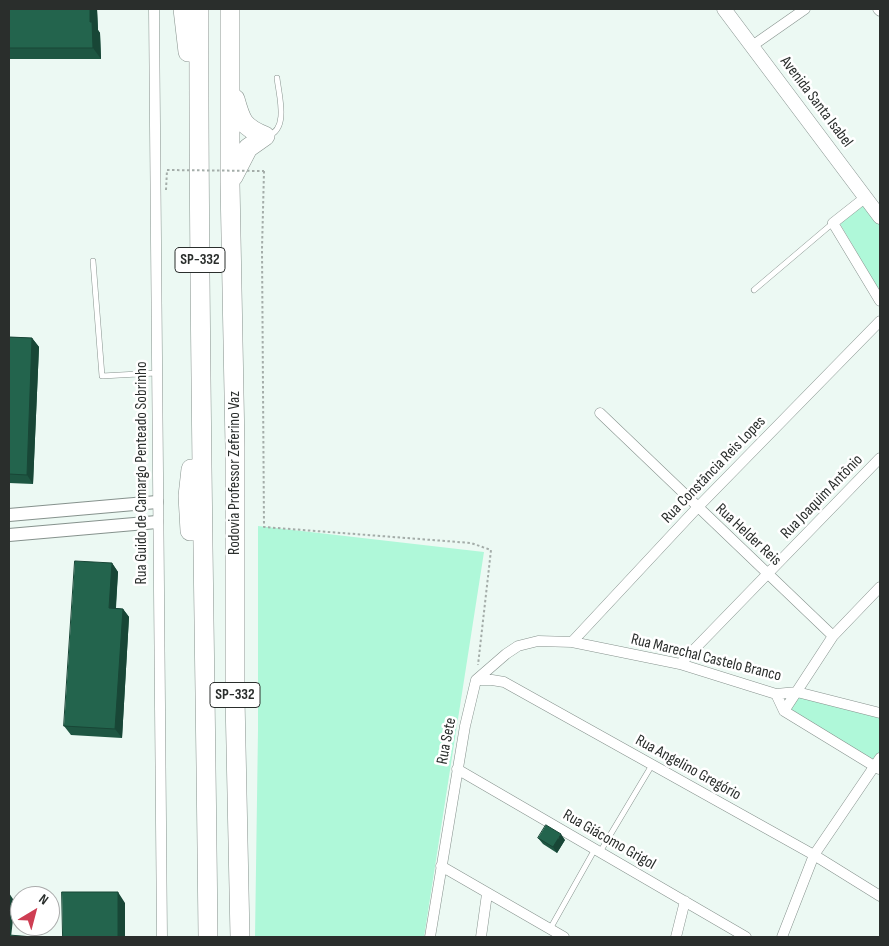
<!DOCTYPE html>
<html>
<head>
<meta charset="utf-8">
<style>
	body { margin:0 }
	#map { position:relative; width:889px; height:946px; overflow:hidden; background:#ecf9f3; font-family:"Sofia Sans Condensed",sans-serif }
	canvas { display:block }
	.frame { position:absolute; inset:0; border:10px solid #2a2e2c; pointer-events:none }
	.north { position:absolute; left:10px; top:886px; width:50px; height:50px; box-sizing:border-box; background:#fff; border:1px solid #aaabab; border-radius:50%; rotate:37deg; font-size:14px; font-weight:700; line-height:20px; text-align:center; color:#2a2e2c }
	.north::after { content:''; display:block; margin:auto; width:18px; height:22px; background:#ce3e53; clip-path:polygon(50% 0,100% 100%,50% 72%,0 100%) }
</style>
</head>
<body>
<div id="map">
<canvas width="889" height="946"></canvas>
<div class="frame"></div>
<div class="north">N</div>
</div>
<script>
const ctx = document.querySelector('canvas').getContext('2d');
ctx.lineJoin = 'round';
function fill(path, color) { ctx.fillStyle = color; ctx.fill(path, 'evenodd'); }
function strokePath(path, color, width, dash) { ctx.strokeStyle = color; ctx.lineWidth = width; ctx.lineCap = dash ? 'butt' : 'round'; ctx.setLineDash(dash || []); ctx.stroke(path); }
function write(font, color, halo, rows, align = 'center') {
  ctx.font = font + ' "Sofia Sans Condensed",sans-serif'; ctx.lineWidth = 5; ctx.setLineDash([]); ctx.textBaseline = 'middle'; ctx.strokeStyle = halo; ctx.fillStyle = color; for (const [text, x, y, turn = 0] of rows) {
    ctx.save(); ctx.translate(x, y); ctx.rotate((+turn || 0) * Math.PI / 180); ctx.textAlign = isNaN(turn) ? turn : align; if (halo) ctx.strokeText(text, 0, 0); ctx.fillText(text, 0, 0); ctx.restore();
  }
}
fill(new Path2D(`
	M865 201 880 221V292L839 222Z
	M258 526 484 552 424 937H255L258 730Z
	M798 695 880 716V753L875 762 787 713Z`), '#aff8d9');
const service = new Path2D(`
	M268 136C289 129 279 96 277 78
	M93 261 102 376 156 373
	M754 290 833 223
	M600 852 652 765
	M550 929 595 849`);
const minor = new Path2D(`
	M154 9 162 937
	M878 9 880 11
	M752 46 805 9
	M866 197 833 223 880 301
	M600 413 833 636
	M572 642 697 508 880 321
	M680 664 880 458
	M476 680H492L504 682 814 855 880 896
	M476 680 506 654 518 646 538 641 572 642 680 664 776 694 797 692 880 713
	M776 694 784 711 879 769
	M784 711 833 636 880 587
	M457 769 746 937
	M441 866 564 937
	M430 937 465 726 476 680
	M481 937 487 894
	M676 937 685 901
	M782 937 814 855 880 758`);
const tertiary = new Path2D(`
	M9 515 157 502
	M9 535 157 522`);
const secondary = new Path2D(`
	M724 9 880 217`);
const motorway = new Path2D(`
	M183 9 188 52
	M199 9C198 318 205 628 208 937
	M230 9V183L235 446V698L240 937
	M235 99C241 121 243 127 265 136
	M233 177 248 148 265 136
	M190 531 188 496 191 469`);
strokePath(service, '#86928d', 6);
strokePath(minor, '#86928d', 11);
strokePath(tertiary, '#86928d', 14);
strokePath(secondary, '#86928d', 15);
strokePath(motorway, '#86928d', 20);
strokePath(new Path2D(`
	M264 171 262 249 264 527 471 543 491 550 478 665
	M166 190 167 170`), '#a4ada9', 2, [2.5, 2.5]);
strokePath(service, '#fff', 5);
strokePath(minor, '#fff', 10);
strokePath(tertiary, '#fff', 12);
strokePath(secondary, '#fff', 14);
strokePath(motorway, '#fff', 19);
strokePath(new Path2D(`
	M167 170 264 171`), '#a4ada9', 2, [2.5, 2.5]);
fill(new Path2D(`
	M9 9H97L98 30 100 33 101 59H9Z
	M9 337 32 338 39 347 33 484 9 483Z
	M112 563 118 572 116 608 123 609 129 617 122 738 71 735 64 726Z
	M538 838 565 840 557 853 543 844Z`), '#1e5642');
fill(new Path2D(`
	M90 9H97L98 30 100 33 101 59 93 48 90 22Z
	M32 338 39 347 33 484 27 475Z
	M112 563 118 572 115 617 109 608Z
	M123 609 129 617 122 738 115 729Z
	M561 834 565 840 557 853 553 847Z
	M118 892 125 903V937H118Z
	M9 893 15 902 11 937H9Z`), '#184636');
const building = new Path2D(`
	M9 9H90V22H92L93 48H9Z
	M9 337 32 338 27 475 9 474Z
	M75 561 112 563 109 608 123 609 115 729 64 726Z
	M546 825 561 834 553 847 538 838Z
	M62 892H118V937H63Z
	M9 935 33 937H9Z`);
fill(building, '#23644d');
strokePath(building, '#184636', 1);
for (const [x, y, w] of [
	[200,260,50],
	[235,695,50]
]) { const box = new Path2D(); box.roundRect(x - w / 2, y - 12.5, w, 25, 4); ctx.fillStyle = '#fff'; ctx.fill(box); strokePath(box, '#2a2e2c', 1); }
write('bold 15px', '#2a2e2c', null, [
	["SP-332",200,260],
	["SP-332",235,695]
]);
write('16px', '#2a2e2c', '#fff', [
	["Avenida Santa Isabel",816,102,53],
	["Rua Constância Reis Lopes",714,470,-46],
	["Rua Guido de Camargo Penteado Sobrinho",142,473,-90],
	["Rodovia Professor Zeferino Vaz",235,473,-90],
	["Rua Joaquim Antônio",822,497,-46],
	["Rua Helder Reis",748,535,43],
	["Rua Marechal Castelo Branco",706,658,14],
	["Rua Sete",447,741,-79],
	["Rua Angelino Gregório",688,768,29],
	["Rua Giácomo Grigol",609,840,30]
]);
</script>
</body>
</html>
